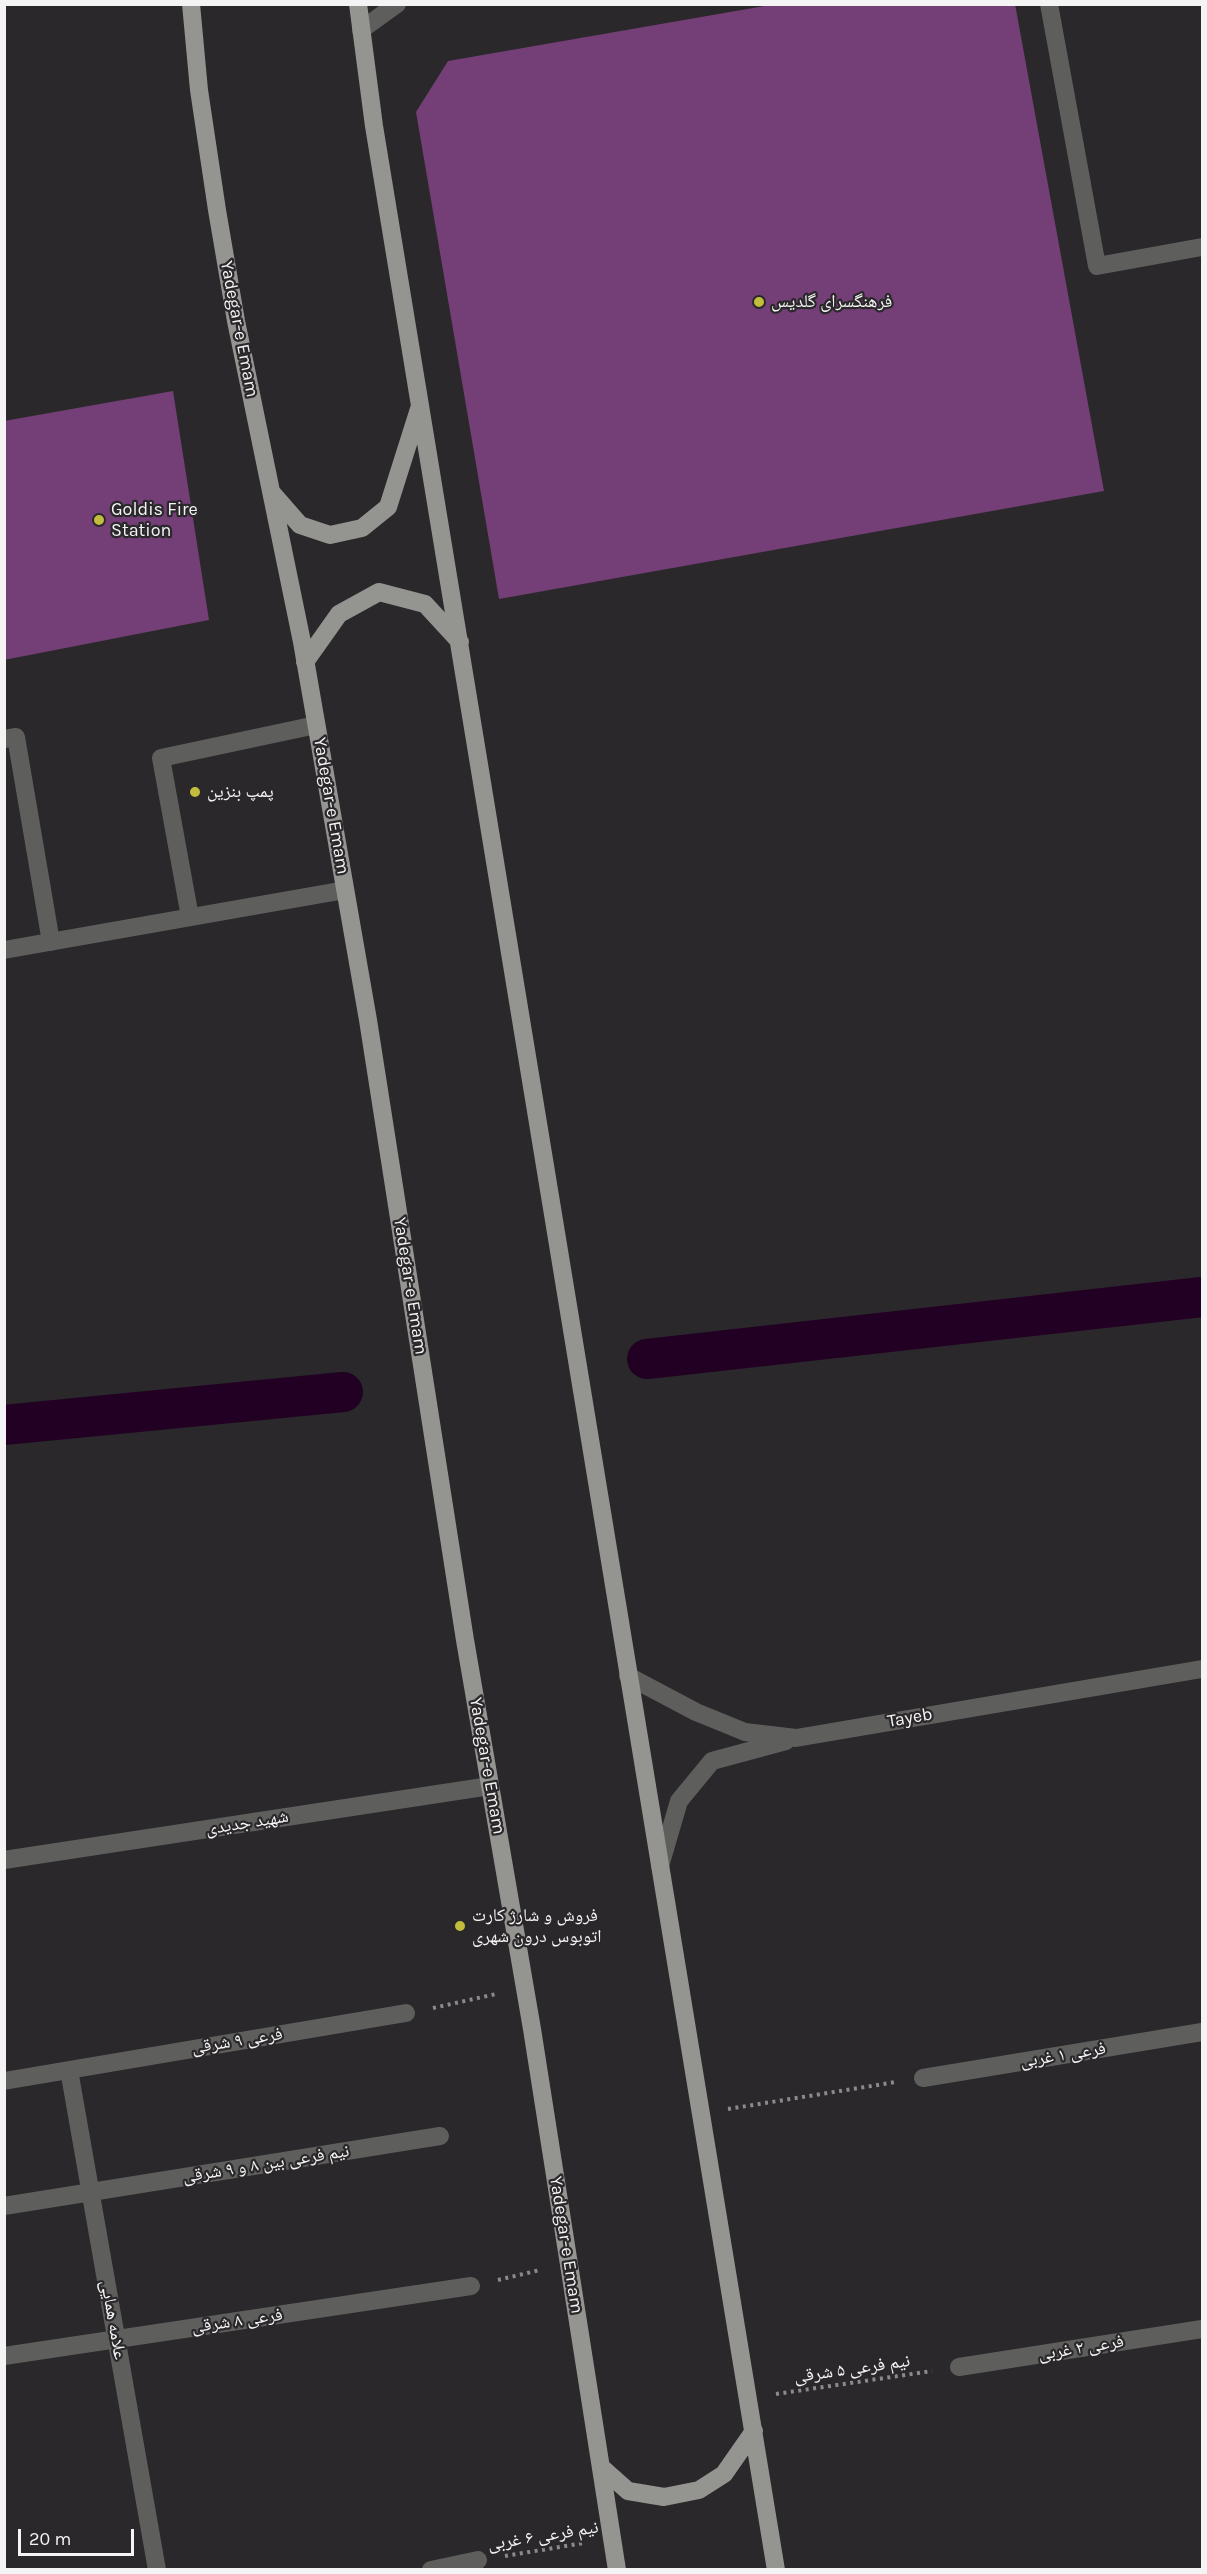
<!DOCTYPE html>
<html>
<head>
<meta charset="utf-8">
<style>
	body { margin:0 }
	#map { position:relative; width:1207px; height:2574px; overflow:hidden; background:#2a282a; font-family:Karla,sans-serif }
	canvas { display:block }
	.frame { position:absolute; inset:0; border:6px solid #f5f4f5; pointer-events:none }
	.scale { position:absolute; left:18px; top:2529px; width:116px; height:27px; box-sizing:border-box; border:3px solid #f5f4f5; border-top:0; padding-left:8px; font-size:18px; line-height:21px; white-space:nowrap; color:#f5f4f5; -webkit-text-stroke:4px #2a282a; paint-order:stroke }
</style>
</head>
<body>
<div id="map">
<canvas width="1207" height="2574"></canvas>
<div class="frame"></div>
<div class="scale">20 m</div>
</div>
<script>
const ctx = document.querySelector('canvas').getContext('2d');
ctx.lineJoin = 'round';
function strokePath(path, color, width, dash) { ctx.strokeStyle = color; ctx.lineWidth = width; ctx.lineCap = dash ? 'butt' : 'round'; ctx.setLineDash(dash || []); ctx.stroke(path); }
function fill(path, color) { ctx.fillStyle = color; ctx.fill(path, 'evenodd'); }
function write(font, color, halo, rows, align = 'center') {
  ctx.font = font + ' Karla,"Noto Naskh Arabic",sans-serif'; ctx.lineWidth = 4.5; ctx.setLineDash([]); ctx.textBaseline = 'middle'; ctx.strokeStyle = halo; ctx.fillStyle = color; for (const [text, x, y, turn = 0] of rows) {
    ctx.save(); ctx.translate(x, y); ctx.rotate((+turn || 0) * Math.PI / 180); ctx.textAlign = isNaN(turn) ? turn : align; if (halo) ctx.strokeText(text, 0, 0); ctx.fillText(text, 0, 0); ctx.restore();
  }
}
strokePath(new Path2D(`
	M647 1359 1202 1297
	M4 1425 343 1392`), '#210023', 40);
fill(new Path2D(`
	M776 4H1015L1104 491 499 599 416 112 448 61Z
	M173 391 209 620 4 660V421Z`), '#733f76');
strokePath(new Path2D(`
	M433 2008 496 1994
	M728 2109 896 2082
	M498 2280 540 2270
	M776 2394 932 2371
	M505 2556 584 2543`), '#8c8a8c', 4, [3, 4.5]);
strokePath(new Path2D(`
	M1049 4 1097 266 1202 247
	M361 30 397 4
	M4 739 16 737 51 942
	M190 917 161 758 316 725
	M4 950 345 890
	M628 1676 696 1712 745 1732 796 1738 1202 1669
	M4 1860 490 1786
	M660 1866 679 1801 712 1761 786 1741
	M69 2070 157 2570
	M923 2078 1202 2032
	M4 2081 406 2013
	M4 2206 440 2136
	M4 2356 471 2286
	M959 2367 1202 2329
	M431 2570 478 2560`), '#5e5e5d', 18);
strokePath(new Path2D(`
	M191 4 199 90 217 210 236 321 302 642 368 1020 465 1640 532 2029 617 2570
	M358 4 374 126 776 2570
	M272 493 300 525 330 535 362 528 388 507 419 409
	M305 662 339 614 379 592 425 604 460 642
	M601 2467 628 2491 664 2497 699 2490 724 2474 754 2431`), '#949491', 18);
for (const [x, y, r, color] of [
	[759,302,6,"#c3bd3e"],
	[99,520,6,"#c3bd3e"],
	[195,792,6,"#c3bd3e"],
	[460,1926,6,"#c3bd3e"]
]) { const dot = new Path2D(); dot.arc(x, y, r, 0, 2 * Math.PI); ctx.fillStyle = color; ctx.fill(dot); strokePath(dot, '#2a282a', 2); }
write('18px', '#f5f4f5', '#2a282a', [
	["فرهنگسرای گلدیس",771,302],
	["Goldis Fire",111,510],
	["Station",111,531],
	["پمپ بنزین",207,792],
	["فروش و شارژ کارت",472,1916],
	["اتوبوس درون شهری",472,1937]
], 'left');
write('18px', '#f5f4f5', '#2a282a', [
	["Yadegar-e Emam",239,329,79],
	["Yadegar-e Emam",331,806,80],
	["Yadegar-e Emam",410,1286,81],
	["Tayeb",910,1718,-10],
	["Yadegar-e Emam",487,1766,80],
	["شهید جدیدی",247,1823,-9],
	["فرعی ۹ شرقی",237,2041,-9],
	["فرعی ۱ غربی",1063,2055,-9],
	["نیم فرعی بین ۸ و ۹ شرقی",266,2164,-9],
	["Yadegar-e Emam",566,2245,81],
	["علامه همایی",113,2320,80],
	["فرعی ۸ شرقی",237,2321,-8],
	["فرعی ۲ غربی",1081,2348,-9],
	["نیم فرعی ۵ شرقی",852,2369,-8],
	["نیم فرعی ۶ غربی",543,2536,-9]
]);
</script>
</body>
</html>
